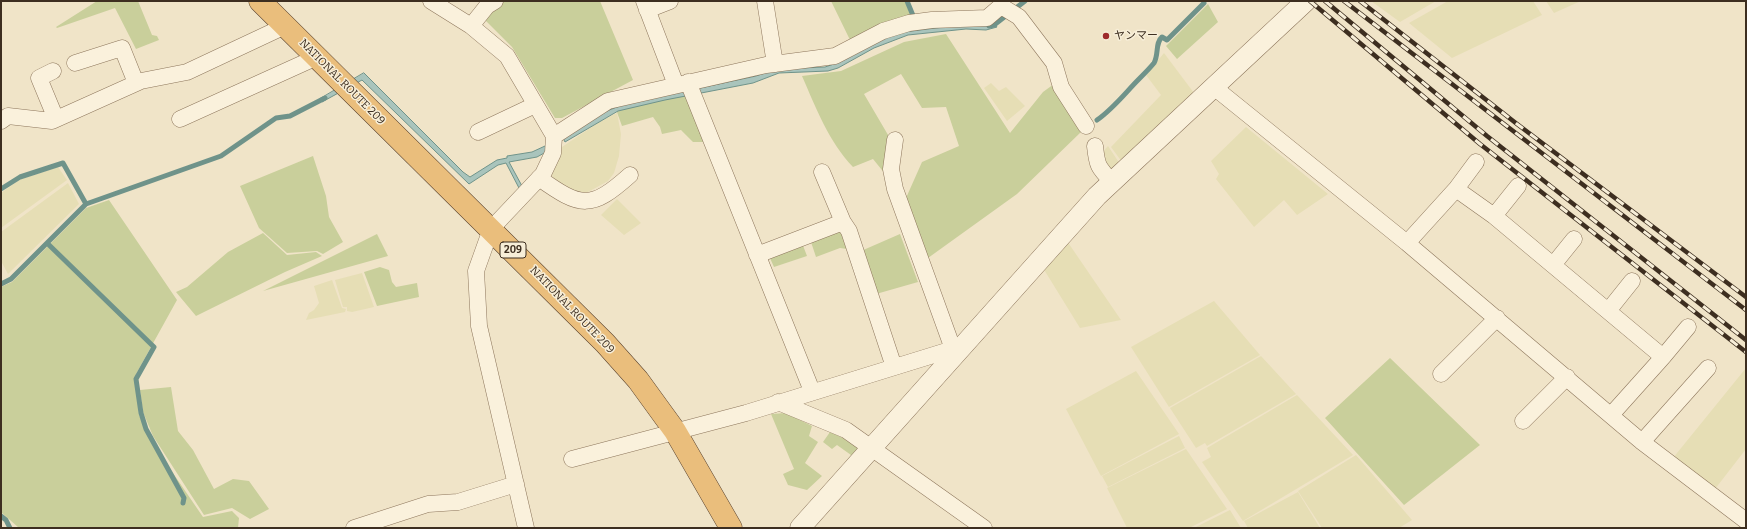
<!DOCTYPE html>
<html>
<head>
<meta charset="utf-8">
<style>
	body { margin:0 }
	#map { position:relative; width:1747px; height:529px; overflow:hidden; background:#f0e4c8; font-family:Bitter,serif }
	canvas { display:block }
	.frame { position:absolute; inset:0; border:2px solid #3d2e20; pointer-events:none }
</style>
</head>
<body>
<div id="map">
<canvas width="1747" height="529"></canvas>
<div class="frame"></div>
</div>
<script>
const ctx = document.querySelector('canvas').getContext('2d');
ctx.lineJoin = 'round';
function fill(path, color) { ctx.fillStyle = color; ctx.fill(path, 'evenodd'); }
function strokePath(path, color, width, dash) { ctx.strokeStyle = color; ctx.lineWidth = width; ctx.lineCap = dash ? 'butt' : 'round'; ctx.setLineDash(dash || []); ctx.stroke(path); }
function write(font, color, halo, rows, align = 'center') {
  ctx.font = font + ' Bitter,"Noto Sans JP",serif'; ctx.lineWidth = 3; ctx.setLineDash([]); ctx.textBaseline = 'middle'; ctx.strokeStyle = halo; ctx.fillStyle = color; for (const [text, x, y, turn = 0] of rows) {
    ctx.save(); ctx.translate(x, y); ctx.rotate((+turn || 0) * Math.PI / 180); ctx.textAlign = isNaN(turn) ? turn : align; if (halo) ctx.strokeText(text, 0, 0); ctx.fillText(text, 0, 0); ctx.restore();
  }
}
fill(new Path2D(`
	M1371 1H1436L1400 22Z
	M1448 1H1533L1542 15 1452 58 1409 23Z
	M1546 1H1581L1554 13Z
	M1164 53 1194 93 1122 162 1111 147 1161 95 1146 75Z
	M991 83 999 91 1006 87 1025 106 1007 121 984 88Z
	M617 113 621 134 619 156 614 173 608 181 588 192 578 193 565 188 553 178 551 172 558 160 562 147 599 122Z
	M1246 127 1328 194 1297 215 1284 200 1254 227 1216 179 1219 174 1211 161Z
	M1108 146 1120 164 1108 173 1100 155Z
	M58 167 67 180 1 228V193L19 180Z
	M68 183 79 204 8 274 1 261V232Z
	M617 199 641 223 624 235 601 215Z
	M1067 241 1121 320 1080 328 1043 268Z
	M362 273 374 307 352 312 347 311V307H343L335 280Z
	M332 280 342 308 346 309 345 312 306 320 309 313 314 310 319 303 314 286Z
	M1214 301 1260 355 1169 407 1131 347Z
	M1261 356 1296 394 1207 446 1205 443 1196 448 1170 408Z
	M1746 368V449L1715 489 1673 458Z
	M1136 371 1179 434 1101 476 1066 409Z
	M1297 395 1353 455 1243 521 1202 462 1211 457 1207 448Z
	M1179 436 1185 448 1108 487 1102 476Z
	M1186 449 1227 509 1189 528H1127L1107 488Z
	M1356 455 1412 520 1399 528H1322L1298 491Z
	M1298 492 1320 528H1248L1244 521Z
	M1230 510 1241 528H1194Z`), '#e6deb5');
fill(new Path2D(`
	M97 1H138L152 35 157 36 159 40 136 49 115 8 57 28 56 27Z
	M501 1H600L633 80 562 118H555L512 47 482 17Z
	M831 1H905L911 17 851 42Z
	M1208 4 1218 22 1177 59 1166 46Z
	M946 34 1010 133 1043 92 1054 84 1081 132 1017 194 928 258 906 198 922 162 959 146 946 107 922 108 901 74 864 94 891 140 886 175 873 159 853 167C829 142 816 108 802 76L841 71 904 42Z
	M685 87 709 142H693L681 130 662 134 660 127 653 117 622 126 614 104Z
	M313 156 326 196 329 217 343 242 323 254 317 251 287 253 259 228 240 186Z
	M109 200 177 300 136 374 139 415 149 438 203 517 232 511 239 518 238 528H19L1 512V287L12 282 86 208Z
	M842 230 847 249 840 248 816 257 811 242Z
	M263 233 287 255 316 252 322 256 285 272 196 316 176 292 187 287 228 252Z
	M377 234 388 256 263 291Z
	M900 234 918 282 876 294 861 251Z
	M802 243 807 256 774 267 769 256Z
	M380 267 389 270 392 282 396 287 417 283 419 297 377 306 364 272Z
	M1390 358 1480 445 1404 505 1325 418Z
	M171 387 178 431 193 450 214 489 233 479 249 481 269 509 250 519 232 508 204 515 153 436 143 412 140 390Z
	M786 413 812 426 809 436 818 442 805 463 822 476 807 490 788 485 783 474 794 469 771 414Z
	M830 432 841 437 861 450 844 465 851 455 837 445 832 449 823 442Z`), '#c9cf9b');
const water = new Path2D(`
	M993 21 997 27 986 30 966 29 908 35 874 48 838 68 828 71 779 73 753 83 665 100 618 111 565 142 563 138 604 112 625 104 756 76 776 69 825 67 837 63 889 36 905 32Z
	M364 73 463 172 470 177 497 160 507 158V156L532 152 545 146H547L546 152 537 157 509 162 522 186 519 188 506 163 498 165 469 184 362 80 322 102 320 99Z`);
fill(water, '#a9c4bc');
strokePath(water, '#6f938a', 1);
strokePath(new Path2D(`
	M907 1 914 18
	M989 26 994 25 1025 1
	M1097 120C1113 109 1126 92 1139 79 1144 74 1150 68 1154 63 1159 54 1155 43 1162 37L1167 40 1204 3
	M1 189 20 177 63 163 86 204
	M47 243 154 347 136 379 141 413 146 429 184 498 183 503
	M1 284 11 279 86 204 221 156 276 118 290 116 325 98
	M1 516 6 520 10 528`), '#6f938a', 5);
const minor = new Path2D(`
	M431 1 471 26 507 56 554 136 553 153 543 174 491 229 476 271 479 326 526 528
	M644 1 676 85
	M765 1 775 64
	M647 10 670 1
	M471 26 487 6 495 1
	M75 63 122 48 136 83
	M53 71 39 78 56 119
	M688 82 812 391
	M1215 88 1407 243 1642 442 1746 521
	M180 119 317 57
	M1 121 8 116 52 121 141 81 187 72 285 26
	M478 132 535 105
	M554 136 608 101 766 65 835 56 883 31 909 23 932 20 987 18 1001 6 1019 17 1054 63 1061 87 1086 126
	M895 140 891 169 895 189 953 349
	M1095 146C1097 166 1098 167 1112 182
	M539 178C581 208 591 210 630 175
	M1456 189 1476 162
	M1494 216 1518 186
	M843 222 849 231 894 367
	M1407 243 1456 189 1494 216 1663 357 1611 415
	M757 255 843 222 822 172
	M1553 265 1574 239
	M1608 311 1632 281
	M1663 357 1688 327
	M1441 374 1497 318
	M778 402 846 430 984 528
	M1523 421 1567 377
	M1642 442 1708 368
	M572 459 746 413 953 349H961
	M354 528 428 504 458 502 516 484`);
const tertiary = new Path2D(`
	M800 528 1097 196 1306 1`);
const trunk = new Path2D(`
	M260 1 605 343 638 380 675 431 731 528`);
strokePath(minor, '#8d765c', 17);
strokePath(tertiary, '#8d765c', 21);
strokePath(trunk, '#5b4430', 23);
strokePath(minor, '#faf1dc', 16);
strokePath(tertiary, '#faf1dc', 20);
strokePath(trunk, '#eabe7c', 22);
const rail = new Path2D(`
	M1310 1 1480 144 1746 352
	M1325 1 1487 136 1746 340
	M1344 1 1746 310
	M1360 1 1517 124 1746 297`);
strokePath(rail, '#3d2e20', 4.5);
strokePath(rail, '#f7eed8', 3, [9]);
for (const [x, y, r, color] of [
	[1106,36,4,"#9e2a2b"]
]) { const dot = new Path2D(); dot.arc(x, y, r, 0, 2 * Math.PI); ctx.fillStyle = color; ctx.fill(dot); strokePath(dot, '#f7eed8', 1.5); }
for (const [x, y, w] of [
	[513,250,26]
]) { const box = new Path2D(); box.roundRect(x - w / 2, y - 8, w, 16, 3); ctx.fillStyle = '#f7eed8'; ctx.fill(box); strokePath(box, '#3d2e20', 1); }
write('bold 10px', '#3d2e20', null, [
	["209",513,250]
]);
write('11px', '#3d2e20', '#f7eed8', [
	["ヤンマー",1114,36]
], 'left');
write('11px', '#3d2e20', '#f7eed8', [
	["NATIONAL ROUTE 209",342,82,45],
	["NATIONAL ROUTE 209",572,310,46]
]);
</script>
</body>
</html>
